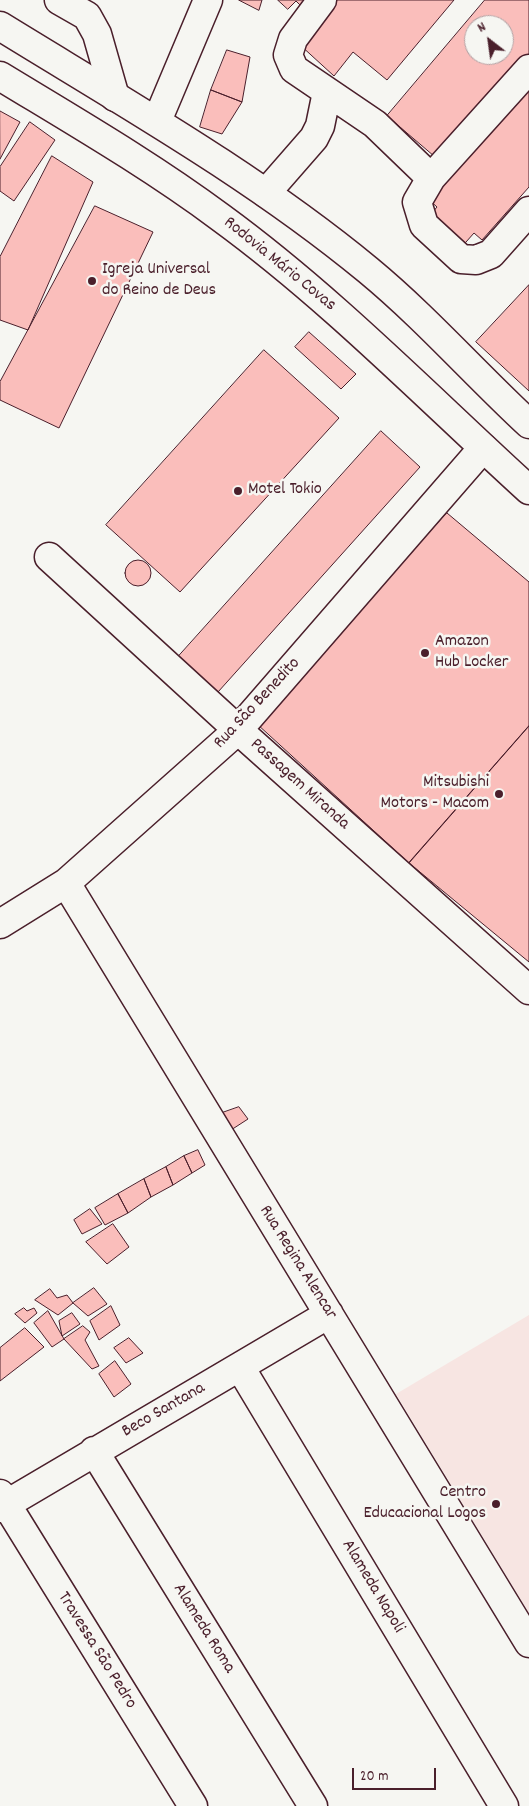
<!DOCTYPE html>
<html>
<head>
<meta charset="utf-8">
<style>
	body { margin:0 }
	#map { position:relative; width:529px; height:1806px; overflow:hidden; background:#f6f6f2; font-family:Dekko,sans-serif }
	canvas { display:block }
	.north { position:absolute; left:464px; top:15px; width:50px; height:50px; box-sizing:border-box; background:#f6f6f2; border:1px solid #b1a0a2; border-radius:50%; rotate:330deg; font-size:14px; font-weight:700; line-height:20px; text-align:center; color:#4a1f2b }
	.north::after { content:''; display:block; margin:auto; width:18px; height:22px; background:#4a1f2b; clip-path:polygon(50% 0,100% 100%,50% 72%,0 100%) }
	.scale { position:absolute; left:352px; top:1768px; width:84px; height:22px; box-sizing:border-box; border:2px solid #4a1f2b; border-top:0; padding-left:6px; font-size:15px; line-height:18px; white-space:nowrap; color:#4a1f2b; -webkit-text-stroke:4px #f6f6f2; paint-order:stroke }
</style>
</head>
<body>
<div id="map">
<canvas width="529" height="1806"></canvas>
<div class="north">N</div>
<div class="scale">20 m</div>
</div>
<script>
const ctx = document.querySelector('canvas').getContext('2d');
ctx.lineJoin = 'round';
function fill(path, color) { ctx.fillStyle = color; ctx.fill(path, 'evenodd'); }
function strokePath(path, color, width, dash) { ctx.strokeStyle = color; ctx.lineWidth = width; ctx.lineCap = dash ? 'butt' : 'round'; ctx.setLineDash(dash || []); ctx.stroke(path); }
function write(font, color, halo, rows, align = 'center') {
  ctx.font = font + ' Dekko,sans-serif'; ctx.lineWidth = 5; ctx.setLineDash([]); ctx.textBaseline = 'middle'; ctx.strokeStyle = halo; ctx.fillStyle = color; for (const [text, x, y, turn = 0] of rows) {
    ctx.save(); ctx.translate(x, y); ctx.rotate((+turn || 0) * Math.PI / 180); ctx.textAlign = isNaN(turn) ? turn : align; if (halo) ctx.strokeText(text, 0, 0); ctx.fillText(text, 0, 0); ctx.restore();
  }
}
fill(new Path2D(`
	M529 1315V1613L396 1394Z`), '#f7e5e2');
const building = new Path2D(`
	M239 0H262L259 10Z
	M278 0H304L301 6 296 1 288 9Z
	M336 0H454L387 80 353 52 334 76 299 44Z
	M485 0H529V58L441 162 387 116ZM474 25H504V55H474Z
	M227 50 250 57 242 102 211 90Z
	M529 80V187L482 240 474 233 458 251 425 221 437 207 425 196Z
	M211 90 242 102 222 134 200 127Z
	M0 111 20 122 0 159Z
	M30 122 55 140 14 201 0 191V167Z
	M52 156 93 182 28 330 0 320V257Z
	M95 206 153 232 59 428 0 400V382Z
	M529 285V391L476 342Z
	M309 332 356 374 341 389 295 347Z
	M264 350 339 418 180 592 106 525Z
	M381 431 420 467 218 692 178 657Z
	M447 513 529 582V726L409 863 257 724Z
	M125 573a13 13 0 1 1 26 0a13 13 0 1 1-26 0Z
	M529 726V962L409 863Z
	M239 1107 248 1119 231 1130 222 1113Z
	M198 1150 205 1165 192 1173 184 1156Z
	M184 1156 192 1173 173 1185 166 1167Z
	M166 1167 173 1185 151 1197 144 1179Z
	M144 1179 151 1197 128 1213 118 1194Z
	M118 1194 128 1213 105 1225 95 1208Z
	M90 1209 102 1224 82 1234 74 1220Z
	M113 1224 129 1247 107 1264 86 1242Z
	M94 1288 107 1304 88 1316 73 1303Z
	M50 1289 57 1298 67 1295 73 1303 58 1315 35 1300Z
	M111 1306 120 1325 99 1340 90 1321Z
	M24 1308 27 1311 34 1308 37 1313 25 1323 15 1314Z
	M48 1311 64 1339 52 1347 34 1323Z
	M72 1313 80 1324 62 1336 59 1321Z
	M83 1326 90 1332 85 1340 99 1366 92 1369 64 1339Z
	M25 1328 44 1347 0 1381V1348Z
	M129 1338 143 1353 126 1363 114 1348Z
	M115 1361 131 1384 114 1397 99 1374Z`);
fill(building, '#fabebb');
strokePath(building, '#4a1f2b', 1);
const minor = new Path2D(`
	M59 0 87 16 97 34 115 97
	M322 0 293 39 288 55 294 69 375 124 431 178 417 202 424 225 461 259 476 260 491 254 529 211
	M157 121 208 0
	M431 178 529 69
	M266 193 314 138 320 126 327 92
	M49 557 238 730 529 990
	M66 883 529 1643
	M0 924 66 883 238 730 483 448
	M240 1367 504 1806
	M94 1451 313 1806
	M0 1494 193 1806
	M0 1508 329 1314`);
const major = new Path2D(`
	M0 26C125 103 254 176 368 270 425 317 475 374 529 424
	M0 76C74 121 150 165 220 217 331 298 428 398 529 490`);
strokePath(minor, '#4a1f2b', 31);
strokePath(major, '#4a1f2b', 31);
strokePath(minor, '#f6f6f2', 28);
strokePath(major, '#f6f6f2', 28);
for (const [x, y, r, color] of [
	[92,281,5,"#4a1f2b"],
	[238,491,5,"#4a1f2b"],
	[425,653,5,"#4a1f2b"],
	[499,794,5,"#4a1f2b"],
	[496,1504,5,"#4a1f2b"]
]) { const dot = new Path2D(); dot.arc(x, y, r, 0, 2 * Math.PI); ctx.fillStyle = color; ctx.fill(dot); strokePath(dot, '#f6f6f2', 2); }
write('18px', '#4a1f2b', '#f6f6f2', [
	["Rodovia Mário Covas",279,265,39],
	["Rua São Benedito",258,704,-47],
	["Passagem Miranda",299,785,42],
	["Rua Regina Alencar",297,1263,58],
	["Beco Santana",164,1411,-30],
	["Alameda Napoli",372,1587,59],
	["Alameda Roma",203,1629,58],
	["Travessa São Pedro",96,1651,58]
]);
write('18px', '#4a1f2b', '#f6f6f2', [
	["Igreja Universal",102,271],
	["do Reino de Deus",102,292],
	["Motel Tokio",248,491],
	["Amazon",435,643],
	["Hub Locker",435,664],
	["Mitsubishi",489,784,"right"],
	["Motors - Macom",489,805,"right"],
	["Centro",486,1494,"right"],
	["Educacional Logos",486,1515,"right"]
], 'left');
</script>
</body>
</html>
